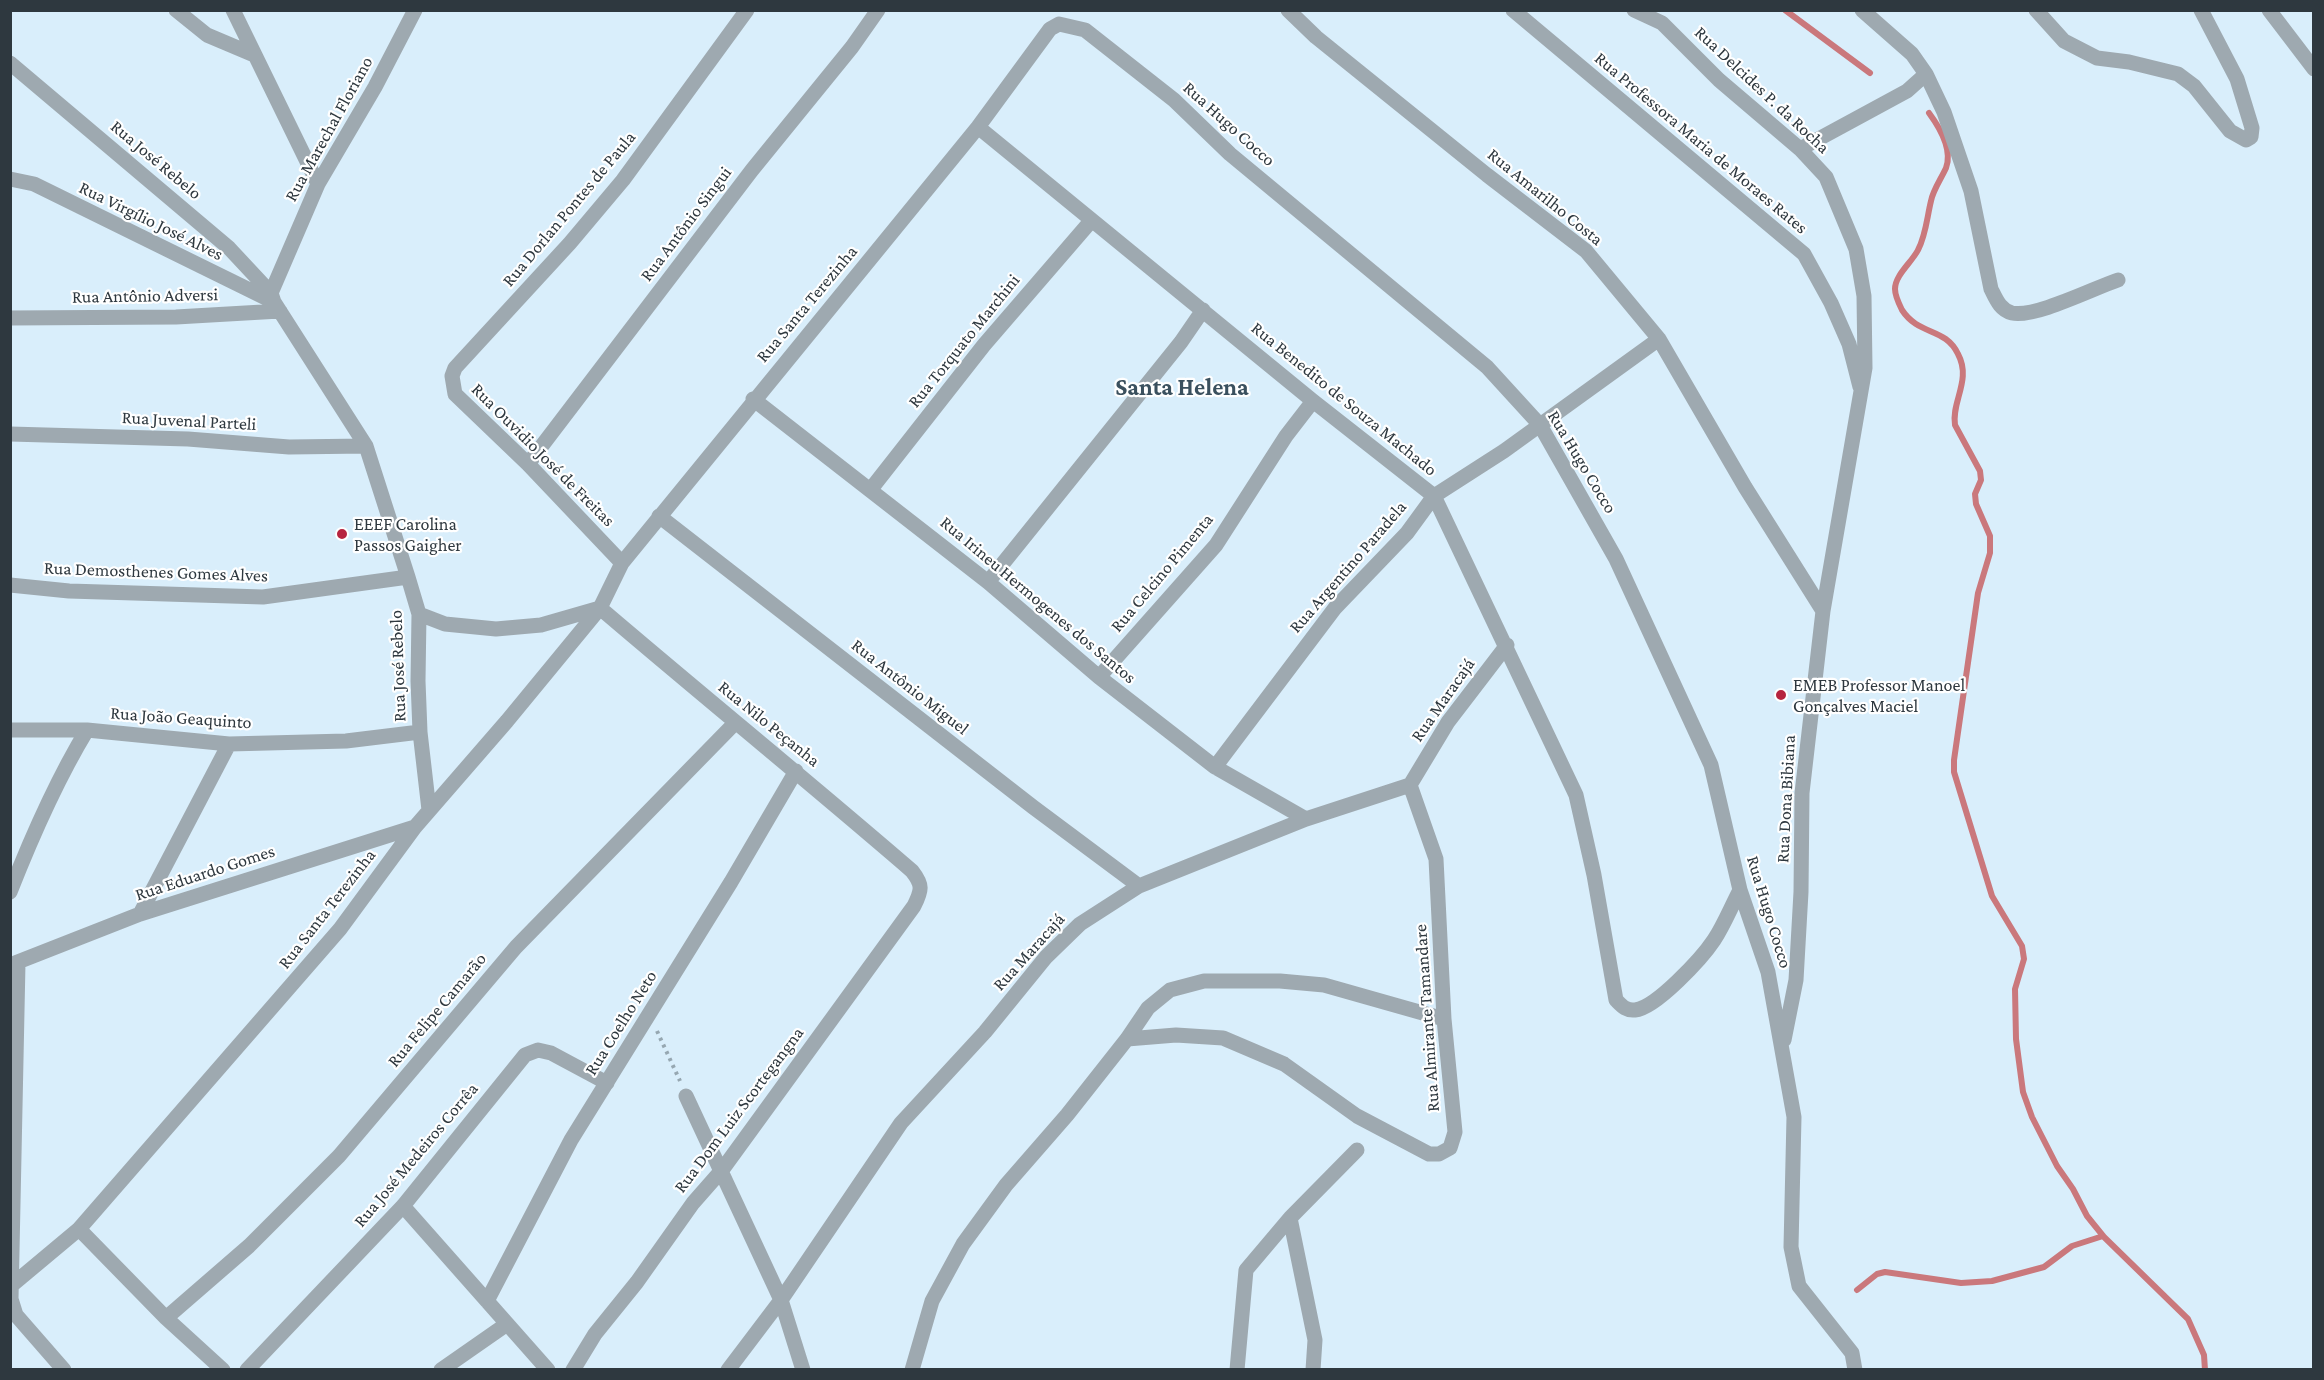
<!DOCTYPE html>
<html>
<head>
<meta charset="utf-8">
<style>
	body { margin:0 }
	#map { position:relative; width:2324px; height:1380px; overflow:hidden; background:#d9eefb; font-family:"Crimson Pro",serif }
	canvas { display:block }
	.frame { position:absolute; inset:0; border:12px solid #2e383f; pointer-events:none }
</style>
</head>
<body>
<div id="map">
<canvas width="2324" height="1380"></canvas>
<div class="frame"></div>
</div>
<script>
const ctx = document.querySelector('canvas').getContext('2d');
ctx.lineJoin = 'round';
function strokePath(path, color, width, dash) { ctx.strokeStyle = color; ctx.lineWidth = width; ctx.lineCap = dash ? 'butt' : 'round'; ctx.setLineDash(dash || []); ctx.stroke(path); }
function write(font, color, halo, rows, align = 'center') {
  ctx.font = font + ' "Crimson Pro",serif'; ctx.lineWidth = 4.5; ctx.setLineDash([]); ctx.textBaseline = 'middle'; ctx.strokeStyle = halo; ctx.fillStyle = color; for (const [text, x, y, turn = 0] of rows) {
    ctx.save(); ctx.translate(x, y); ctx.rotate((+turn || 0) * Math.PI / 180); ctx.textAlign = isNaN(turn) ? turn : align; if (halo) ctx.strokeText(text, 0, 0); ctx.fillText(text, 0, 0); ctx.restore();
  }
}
strokePath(new Path2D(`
	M1785 10 1870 73
	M1929 113C1940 128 1953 149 1946 168 1941 179 1933 190 1931 201 1927 217 1926 235 1918 250 1912 262 1895 275 1895 289 1895 296 1899 304 1902 310 1919 336 1945 327 1958 354 1972 380 1951 402 1955 425L1980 471 1981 480 1975 494 1976 504 1990 536V553L1978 593 1954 760V772L1992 896 2022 946 2024 959 2015 989 2016 1039 2023 1092 2032 1117 2057 1166 2073 1189 2087 1216 2104 1237 2188 1319 2204 1355 2205 1370
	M1857 1290 1877 1274 1885 1272 1961 1283 1992 1281 2044 1267 2072 1246 2103 1236`), '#ca787c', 6);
strokePath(new Path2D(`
	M657 1031 680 1081`), '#96a7b1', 4, [3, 4.5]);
strokePath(new Path2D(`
	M176 10 207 35 252 54
	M233 10 318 184
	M415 10 375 87 318 184 271 293 274 302 366 446 408 577 419 614 418 681 420 732 429 810
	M1288 10 1316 37 1487 175 1586 251 1659 339 1745 487 1823 611
	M1513 10 1804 254 1831 303 1849 344 1860 387
	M1634 10 1662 23 1719 80 1800 149 1826 177 1856 249 1864 296 1865 368 1823 611 1802 793 1801 892 1796 980 1784 1040
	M2036 10 2064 41 2097 58 2129 62 2178 74 2194 86 2230 131 2246 140 2251 137 2252 128 2237 79 2201 10
	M2269 10 2314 69
	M10 63 229 248 271 293
	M1926 74 1944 112 1971 191 1991 289C1996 299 2000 310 2012 313 2035 318 2094 288 2118 280
	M978 127 1313 401 1434 496 1576 795 1594 875 1616 1000C1622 1006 1626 1011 1635 1010 1656 1008 1702 958 1714 940 1724 925 1731 907 1740 890
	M1800 149 1907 91 1926 74 1912 54 1862 10
	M10 179 34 184 274 302
	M10 318 176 317 280 311
	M753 399 988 582 1099 677 1215 767 1306 819
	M10 434 188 439 289 447 366 446
	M528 464 752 170 852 47 878 10
	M871 489 984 345 1091 221
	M659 516 1033 807 1139 886
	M622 563 528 464 455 394 452 376 455 368 570 243 623 180 747 10
	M988 582 1181 342 1203 310
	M10 585 69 591 263 597 408 577
	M419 614 445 624 496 629 541 625 600 608
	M1099 677 1216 545 1286 436 1313 401
	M10 730H87L229 744 346 741 420 732
	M1215 767 1335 608 1407 533 1434 496 1504 451 1659 339
	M10 892C32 836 56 781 87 730
	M140 914 229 744
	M18 963 11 1299 16 1315 64 1370
	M10 965 140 914 415 827
	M1127 1039 1176 1035 1223 1038 1284 1064 1357 1116 1429 1154H1439L1450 1148 1455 1132 1444 1019 1436 859 1410 785
	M686 1096 781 1300 803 1370
	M403 1206 548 1370
	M79 1229 166 1318 223 1370
	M12 1285 79 1229 340 929 415 827 507 721 600 608 622 563 978 127 1050 29 1059 24 1085 30 1174 100 1230 154 1487 367 1540 425 1616 559 1711 765 1740 890 1768 972 1794 1117 1791 1247 1799 1286 1852 1353 1855 1370
	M487 1301 571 1140 731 882 796 771
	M166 1318 249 1246 339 1156 516 947 735 723
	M247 1370 403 1206 525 1055 538 1050 551 1053 607 1083
	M441 1370 507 1324
	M573 1370 595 1334 637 1282 693 1203 722 1170 914 906C922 890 923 885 912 871 809 782 703 696 600 608
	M728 1370 781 1300 901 1123 985 1032 1046 957 1080 924 1139 886 1306 819 1410 785 1448 722 1507 645
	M912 1370 932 1301 963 1244 1006 1185 1067 1115 1127 1039 1148 1008 1170 990 1204 981H1280L1324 985 1444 1019
	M1237 1370 1246 1270 1290 1218
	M1313 1370 1315 1340 1290 1218 1357 1150`), '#9ea9b0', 15);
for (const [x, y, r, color] of [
	[342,534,6,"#b6243f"],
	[1781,695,6,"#b6243f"]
]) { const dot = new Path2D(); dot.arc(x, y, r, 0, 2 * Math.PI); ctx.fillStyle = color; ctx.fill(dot); strokePath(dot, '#fff', 2); }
write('18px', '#2e383f', '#fff', [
	["Rua Delcides P. da Rocha",1762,90,43],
	["Rua Hugo Cocco",1229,124,42],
	["Rua Marechal Floriano",329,129,-61],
	["Rua Professora Maria de Moraes Rates",1701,143,40],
	["Rua José Rebelo",156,160,40],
	["Rua Amarilho Costa",1545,197,39],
	["Rua Dorlan Pontes de Paula",569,209,-50],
	["Rua Virgílio José Alves",151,221,26],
	["Rua Antônio Singui",686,224,-53],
	["Rua Antônio Adversi",145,296,-1],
	["Rua Santa Terezinha",807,304,-50],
	["Rua Torquato Marchini",964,341,-51],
	["Rua Benedito de Souza Machado",1344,399,39],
	["Rua Juvenal Parteli",189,421,3],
	["Rua Ouvidio José de Freitas",543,455,45],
	["Rua Hugo Cocco",1582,462,59],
	["Rua Argentino Paradela",1348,567,-49],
	["Rua Demosthenes Gomes Alves",156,572,2],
	["Rua Celcino Pimenta",1162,573,-50],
	["Rua Irineu Hermogenes dos Santos",1038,600,40],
	["Rua José Rebelo",398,666,-92],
	["Rua Antônio Miguel",910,687,38],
	["Rua Maracajá",1443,700,-55],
	["Rua João Geaquinto",181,718,4],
	["Rua Nilo Peçanha",769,724,39],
	["Rua Dona Bibiana",1786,799,-87],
	["Rua Eduardo Gomes",205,873,-18],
	["Rua Santa Terezinha",327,909,-52],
	["Rua Hugo Cocco",1769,912,73],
	["Rua Maracajá",1029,952,-48],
	["Rua Felipe Camarão",437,1010,-50],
	["Rua Almirante Tamandare",1427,1018,-94],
	["Rua Coelho Neto",621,1023,-58],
	["Rua Dom Luiz Scortegangna",739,1110,-53],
	["Rua José Medeiros Corrêa",416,1155,-50]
]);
write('18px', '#2e383f', '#fff', [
	["EEEF Carolina",354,524],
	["Passos Gaigher",354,545],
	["EMEB Professor Manoel",1793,685],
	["Gonçalves Maciel",1793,706]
], 'left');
write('bold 24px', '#3a505e', '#fff', [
	["Santa Helena",1182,388]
]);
</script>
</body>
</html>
